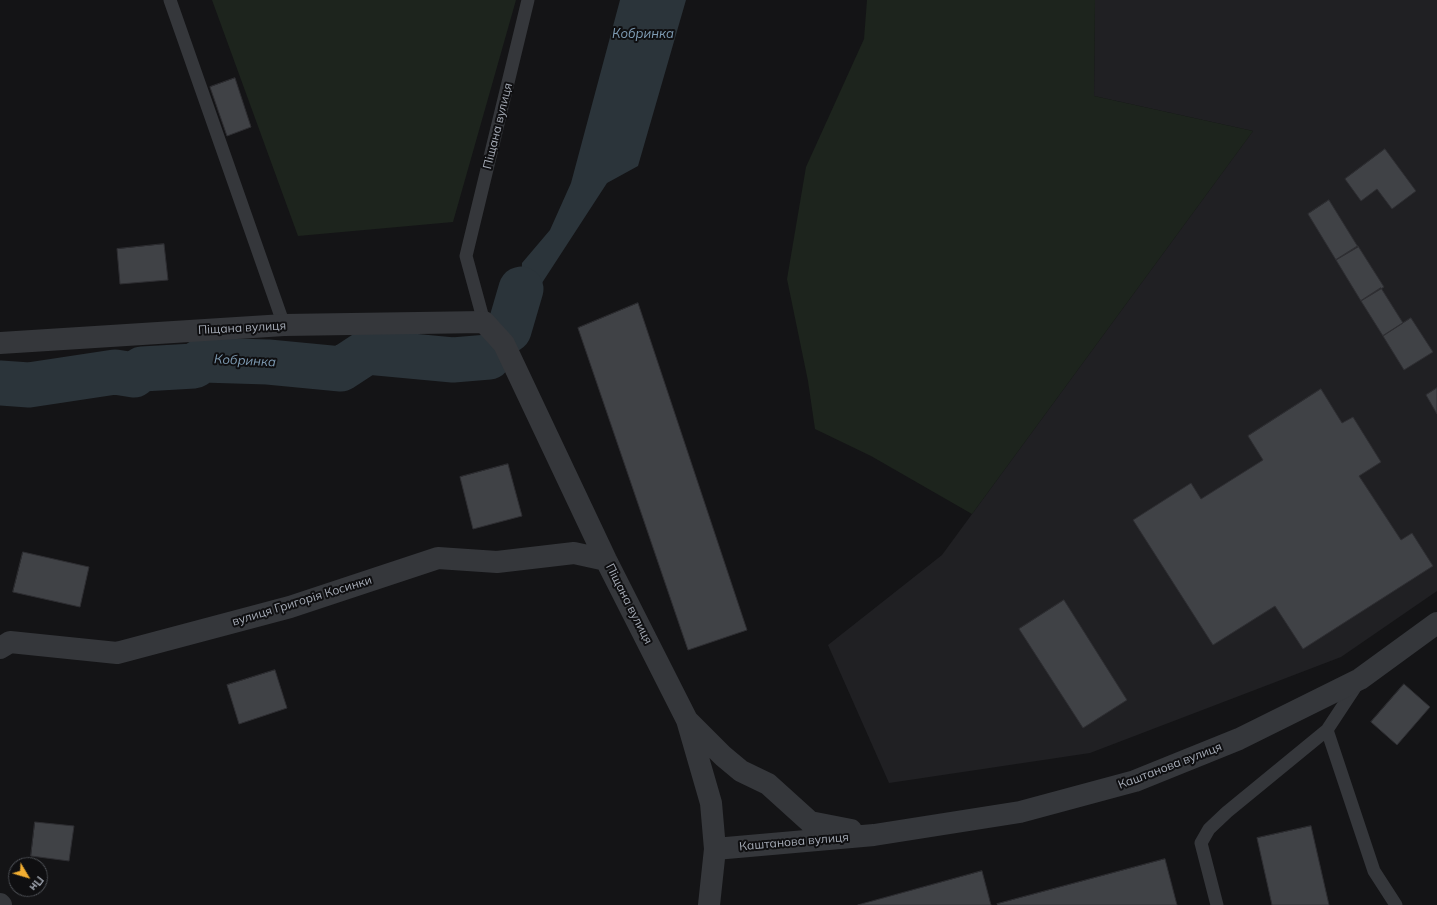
<!DOCTYPE html>
<html>
<head>
<meta charset="utf-8">
<style>
	body { margin:0 }
	#map { position:relative; width:1437px; height:905px; overflow:hidden; background:#141416; font-family:Mulish,sans-serif }
	canvas { display:block }
	.north { position:absolute; left:8px; top:857px; width:40px; height:40px; box-sizing:border-box; background:#0f0f11; border:1px solid #4b4e53; border-radius:50%; rotate:128deg; font-size:11px; font-weight:700; line-height:16px; text-align:center; color:#a6acb7 }
	.north::after { content:''; display:block; margin:auto; width:14px; height:18px; background:#f2ae31; clip-path:polygon(50% 0,100% 100%,50% 72%,0 100%) }
</style>
</head>
<body>
<div id="map">
<canvas width="1437" height="905"></canvas>
<div class="north">Пн</div>
</div>
<script>
const ctx = document.querySelector('canvas').getContext('2d');
ctx.lineJoin = 'round';
function fill(path, color) { ctx.fillStyle = color; ctx.fill(path, 'evenodd'); }
function strokePath(path, color, width, dash) { ctx.strokeStyle = color; ctx.lineWidth = width; ctx.lineCap = dash ? 'butt' : 'round'; ctx.setLineDash(dash || []); ctx.stroke(path); }
function write(font, color, halo, rows, align = 'center') {
  ctx.font = font + ' Mulish,sans-serif'; ctx.lineWidth = 4; ctx.setLineDash([]); ctx.textBaseline = 'middle'; ctx.strokeStyle = halo; ctx.fillStyle = color; for (const [text, x, y, turn = 0] of rows) {
    ctx.save(); ctx.translate(x, y); ctx.rotate((+turn || 0) * Math.PI / 180); ctx.textAlign = isNaN(turn) ? turn : align; if (halo) ctx.strokeText(text, 0, 0); ctx.fillText(text, 0, 0); ctx.restore();
  }
}
fill(new Path2D(`
	M1095 0H1437V591L1341 657 1090 753 889 783 828 645 942 555 1253 131 1094 96Z`), '#202023');
fill(new Path2D(`
	M212 0H516L453 222 298 236Z
	M867 0H1095L1094 96 1253 131 972 514 871 456 815 429 808 381 787 279 806 167 864 39Z`), '#1d241d');
fill(new Path2D(`
	M620 0H686L638 166 607 183 540 286 521 289 522 263 550 230 571 183Z`), '#2b343a');
strokePath(new Path2D(`
	M509 330 521 289
	M0 383 29 385 115 372 134 375 142 369 194 366 203 360 268 362 341 369 367 352 453 360 489 357`), '#2b343a', 45);
const building = new Path2D(`
	M235 78 251 127 227 136 210 87Z
	M1385 149 1416 191 1392 209 1377 189 1361 201 1345 179Z
	M1329 200 1358 247 1336 260 1308 214Z
	M164 244 168 280 120 284 117 249Z
	M1358 246 1384 287 1361 301 1336 260Z
	M1381 288 1403 323 1383 336 1361 301Z
	M638 303 747 630 688 650 578 328Z
	M1411 318 1433 352 1404 370 1383 336Z
	M1437 388V414L1426 395Z
	M1321 389 1342 423 1353 417 1381 462 1359 476 1401 540 1412 533 1433 566 1303 649 1275 606 1213 645 1133 520 1191 483 1201 499 1263 460 1248 436Z
	M508 464 522 516 473 529 460 477Z
	M23 552 89 567 80 607 13 592Z
	M1064 600 1127 700 1083 728 1019 629Z
	M275 670 287 708 239 724 227 685Z
	M1404 684 1430 707 1397 745 1371 722Z
	M35 822 74 826 69 861 31 856Z
	M1311 826 1329 905H1272L1257 838Z
	M1165 859 1177 905H998L997 904Z
	M982 871 991 905H858Z`);
fill(building, '#404246');
strokePath(building, '#2e2e32', 1);
strokePath(new Path2D(`
	M170 0 284 325
	M484 322 466 256 528 0
	M1327 730 1374 871 1396 905
	M1217 905 1201 843 1209 829 1227 812 1327 730 1358 683`), '#35373b', 13);
strokePath(new Path2D(`
	M0 343 284 325 484 322 504 344 606 560 687 720 711 803 715 849 709 905
	M0 648 10 642 117 653 290 607 438 558 497 562 574 553 606 560
	M688 721 723 756 741 771 768 784 810 822 851 830
	M715 849 874 835 1020 812 1135 781 1239 739 1360 679 1437 623
	M0 904 1 905`), '#35373b', 22);
write('12px', '#a6acb7', '#0f0f11', [
	["Піщана вулиця",498,126,-76],
	["Піщана вулиця",242,328,-3],
	["вулиця Григорія Косинки",302,601,-17],
	["Піщана вулиця",629,604,63],
	["Каштанова вулиця",1170,766,-21],
	["Каштанова вулиця",794,842,-5]
]);
write('italic 13px', '#7d9ab2', '#0f0f11', [
	["Кобринка",643,34],
	["Кобринка",245,361,3]
]);
</script>
</body>
</html>
